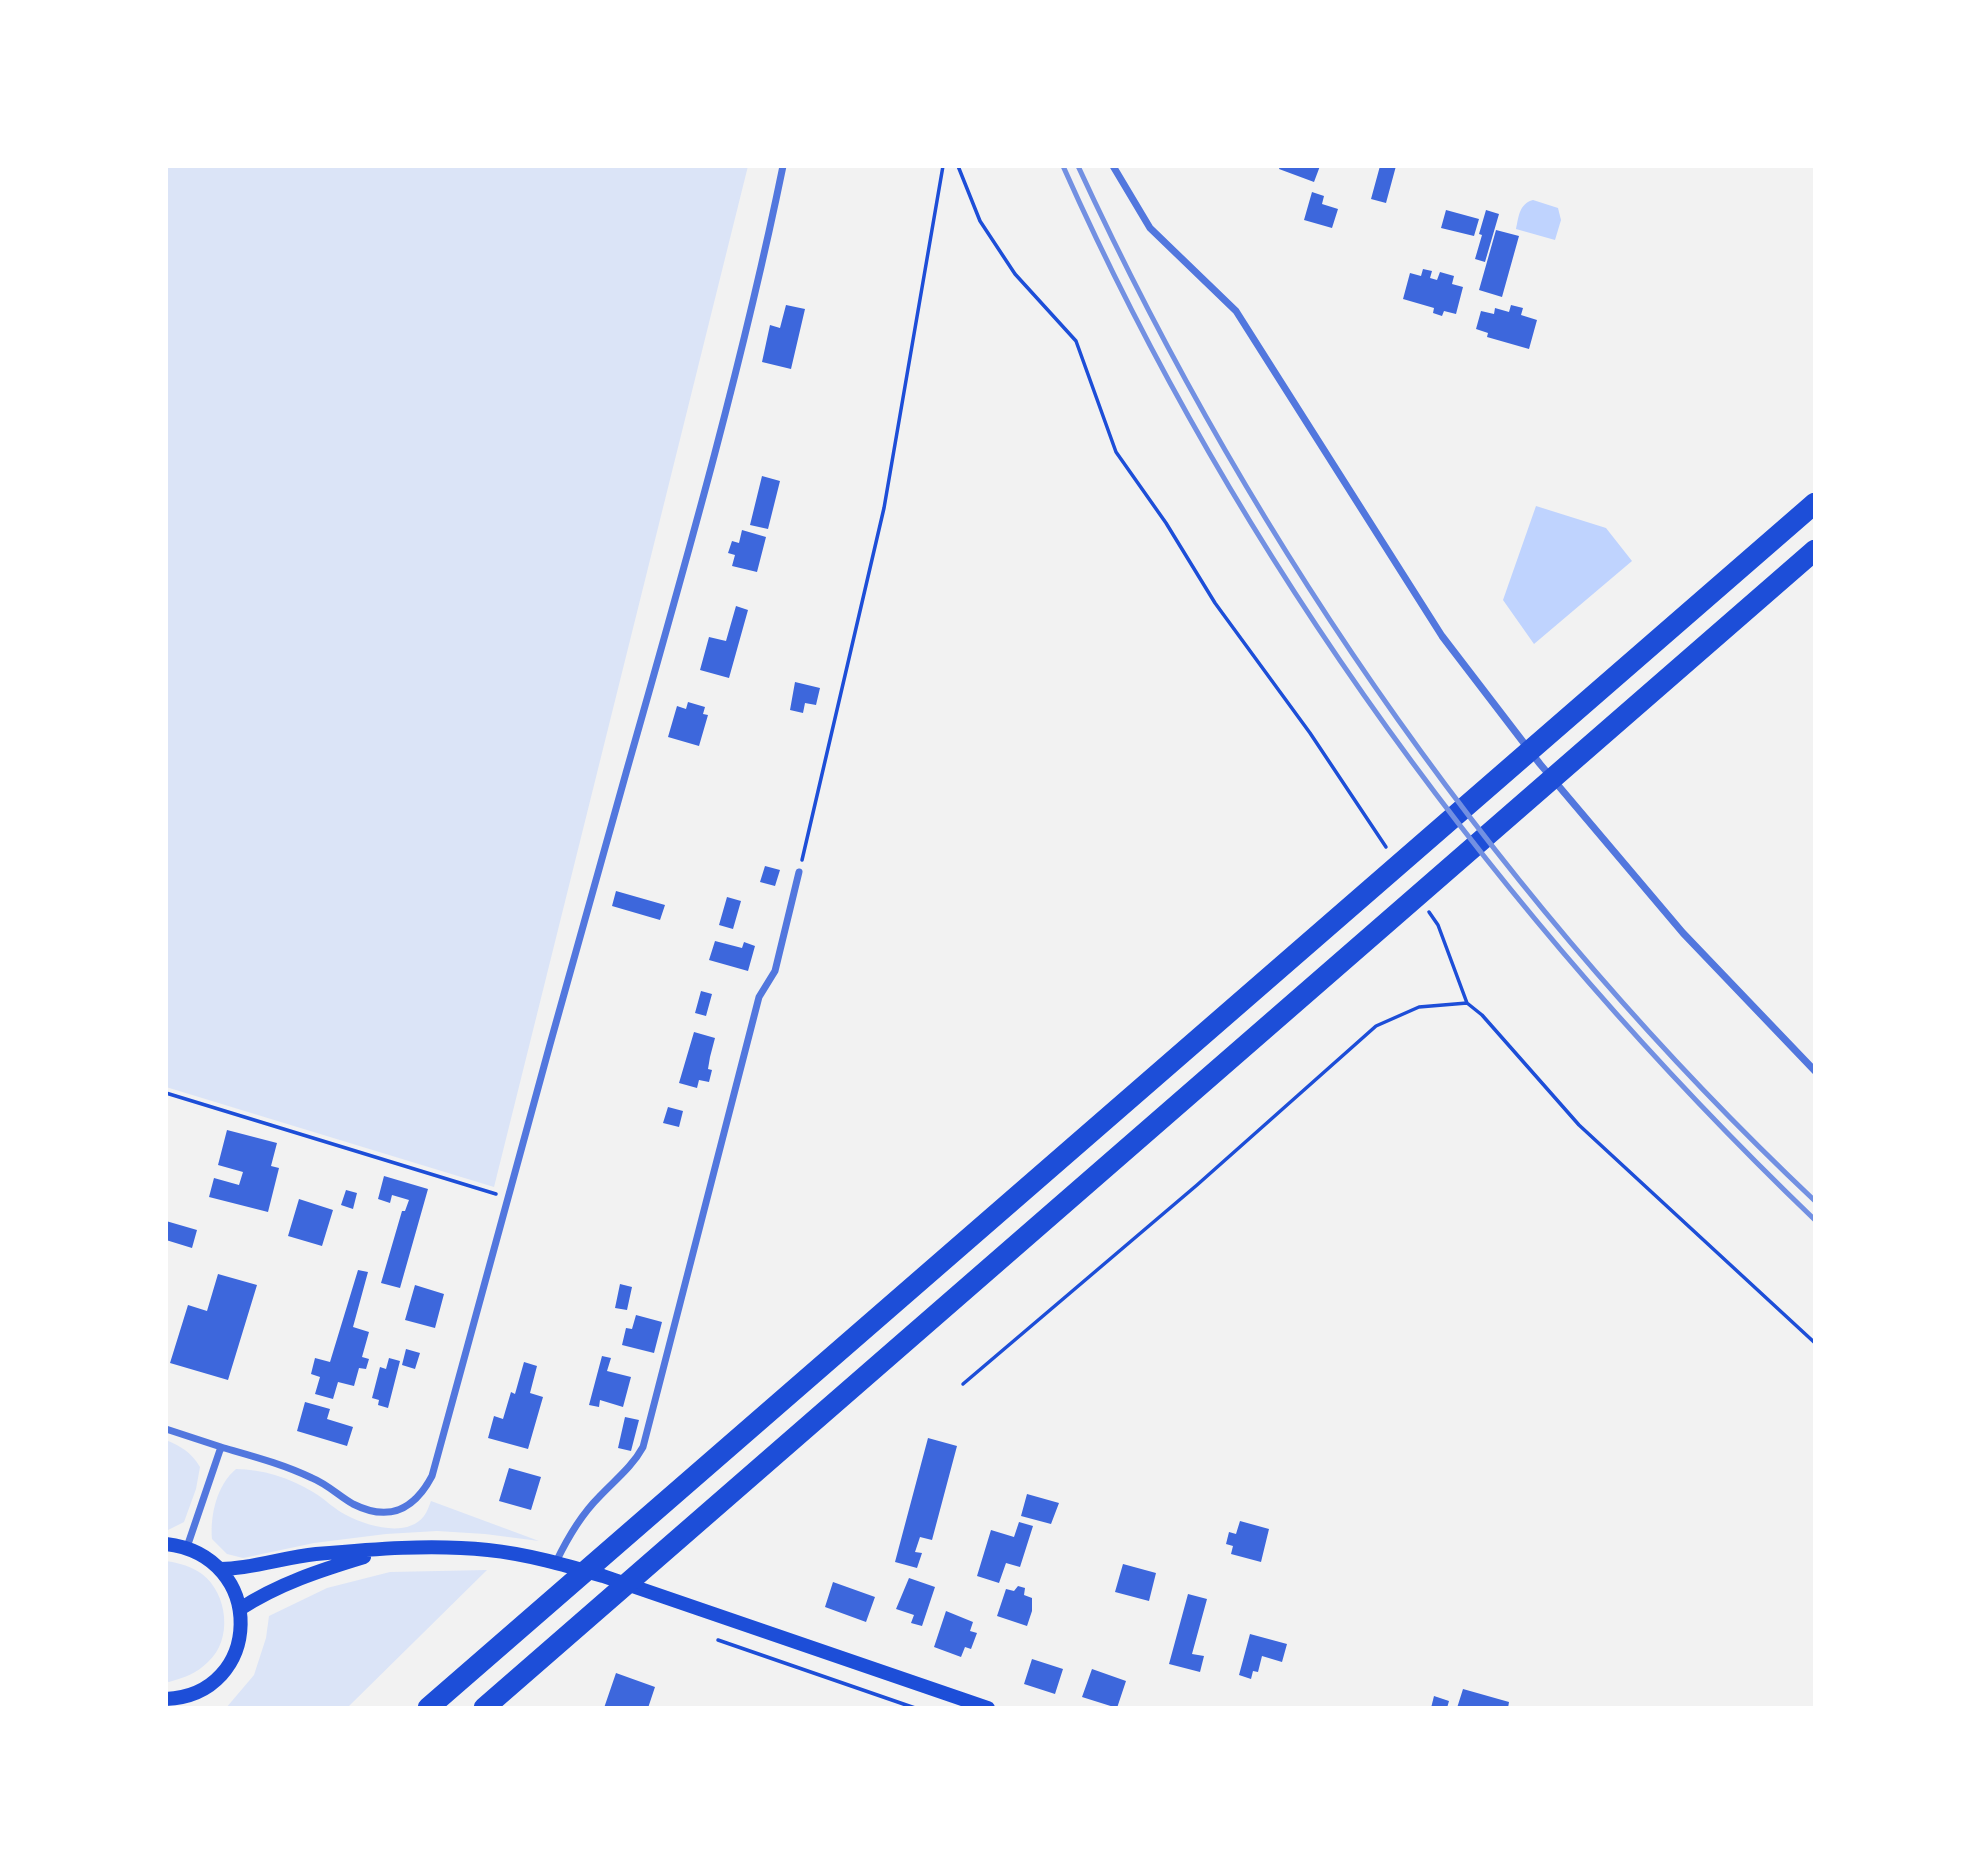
<!DOCTYPE html>
<html>
<head>
<meta charset="utf-8">
<style>
	body { margin:0 }
	#map { position:relative; width:1981px; height:1874px; overflow:hidden; background:#f2f2f2; font-family:Manrope,sans-serif }
	canvas { display:block }
	.frame { position:absolute; inset:0; border:168px solid #fff; pointer-events:none }
</style>
</head>
<body>
<div id="map">
<canvas width="1981" height="1874"></canvas>
<div class="frame"></div>
</div>
<script>
const ctx = document.querySelector('canvas').getContext('2d');
ctx.lineJoin = 'round';
function fill(path, color) { ctx.fillStyle = color; ctx.fill(path, 'evenodd'); }
function strokePath(path, color, width, dash) { ctx.strokeStyle = color; ctx.lineWidth = width; ctx.lineCap = dash ? 'butt' : 'round'; ctx.setLineDash(dash || []); ctx.stroke(path); }
fill(new Path2D(`
	M166 166H748L494 1187 166 1087Z
	M166 1440C182 1447 191 1452 200 1467L196 1489 184 1522 166 1531Z
	M236 1469C262 1469 290 1478 313 1492 325 1499 335 1510 348 1516 368 1526 407 1538 424 1516 427 1512 429 1506 431 1501L539 1541 485 1534 437 1531 386 1534 314 1543 243 1558 227 1554 212 1539C210 1515 217 1485 236 1469Z
	M166 1561C179 1563 191 1566 202 1574 228 1594 233 1640 208 1662 196 1674 185 1677 169 1682L166 1681Z
	M487 1570 347 1708H226L254 1675 266 1638 269 1616 327 1588 390 1572Z`), '#dbe4f7');
fill(new Path2D(`
	M1533 200 1558 208 1561 220 1555 240 1516 229C1519 216 1519 204 1533 200Z
	M1536 506 1606 528 1632 561 1534 644 1503 600Z`), '#bfd3fe');
fill(new Path2D(`
	M1280 166H1320L1314 182 1279 169Z
	M1380 166H1396L1386 203 1371 199Z
	M1312 192 1324 196 1322 204 1338 209 1332 228 1304 220Z
	M1446 210 1479 219 1474 236 1441 228Z
	M1486 210 1499 214 1485 262 1475 259 1482 235 1479 234Z
	M1496 230 1519 236 1502 297 1479 290Z
	M1423 269 1432 271 1430 278 1437 280 1440 272 1454 276 1452 284 1463 287 1456 314 1444 311 1442 316 1433 313 1434 308 1403 299 1410 273 1421 276Z
	M786 305 805 309 791 369 762 362 770 325 780 328Z
	M1511 305 1523 308 1521 315 1537 320 1529 349 1487 337 1488 333 1476 329 1481 311 1494 314 1495 308 1509 312Z
	M762 476 780 481 768 529 750 525Z
	M742 530 766 537 757 572 732 566 735 555 728 553 732 541 739 543Z
	M736 606 748 610 729 678 700 670 709 637 726 641Z
	M795 682 820 688 816 705 805 703 803 713 790 710Z
	M688 702 705 707 703 714 708 715 699 746 668 737 677 706 686 709Z
	M765 866 780 870 775 886 760 882Z
	M616 891 665 905 660 920 612 906Z
	M727 897 741 901 733 929 719 925Z
	M715 941 742 948 744 942 755 946 748 971 709 960Z
	M701 991 712 994 706 1016 695 1013Z
	M694 1032 715 1038 710 1057 708 1069 712 1070 709 1082 699 1080 697 1088 679 1083Z
	M668 1107 683 1111 679 1127 663 1123Z
	M227 1130 277 1143 271 1166 279 1168 268 1212 209 1197 214 1178 239 1185 243 1172 218 1165Z
	M384 1176 428 1189 400 1288 381 1283 402 1211H405L409 1200 392 1195 390 1203 378 1199Z
	M346 1190 357 1193 353 1209 341 1205Z
	M299 1199 333 1210 322 1246 288 1236Z
	M166 1221 197 1230 192 1248 166 1240Z
	M358 1270 368 1272 353 1327 369 1332 362 1357 369 1359 366 1369 359 1368 354 1386 338 1382 333 1399 315 1394 320 1377 311 1374 315 1358 330 1362Z
	M218 1274 257 1285 228 1380 170 1363 188 1305 207 1311Z
	M620 1284 632 1287 627 1310 615 1308Z
	M415 1285 444 1294 435 1328 405 1320Z
	M636 1315 662 1322 654 1353 622 1345 626 1328 632 1329Z
	M406 1349 420 1353 415 1369 402 1365Z
	M602 1356 611 1358 607 1371 631 1377 623 1407 600 1400 599 1407 589 1405Z
	M389 1358 400 1361 388 1408 378 1405 379 1400 372 1398 380 1367 386 1369Z
	M524 1362 537 1366 530 1393 543 1397 528 1449 488 1438 494 1416 503 1419 511 1392 515 1394Z
	M305 1402 330 1409 327 1419 353 1427 347 1446 297 1431Z
	M625 1417 639 1420 631 1451 618 1448Z
	M928 1438 957 1446 932 1540 920 1537 915 1552 922 1553 917 1568 895 1562Z
	M509 1468 541 1477 531 1510 499 1501Z
	M1027 1494 1059 1503 1051 1524 1021 1516Z
	M1240 1521 1269 1529 1261 1562 1231 1554 1233 1546 1226 1544 1229 1532 1236 1534Z
	M1019 1522 1033 1526 1020 1567 1006 1563 999 1583 977 1576 991 1530 1014 1537Z
	M1123 1564 1156 1573 1149 1601 1115 1592Z
	M909 1578 935 1587 922 1626 911 1623 914 1615 896 1609Z
	M833 1582 875 1597 866 1622 825 1607Z
	M1018 1586 1025 1588 1024 1595 1032 1598V1611L1027 1626 997 1616 1006 1589 1014 1591Z
	M1188 1594 1207 1599 1192 1654 1204 1656 1200 1672 1169 1664Z
	M946 1611 973 1622 970 1631 977 1633 971 1649 965 1647 961 1657 934 1647Z
	M1250 1634 1287 1644 1282 1662 1262 1656 1258 1672 1253 1671 1251 1679 1239 1675Z
	M1032 1659 1063 1669 1055 1694 1024 1684Z
	M1092 1669 1126 1681 1117 1708 1082 1697Z
	M616 1673 655 1687 648 1708H604Z
	M1463 1689 1509 1702 1508 1708H1457Z
	M1434 1696 1449 1701 1447 1708H1431Z`), '#3d67dc');
strokePath(new Path2D(`
	M958 166 980 221 1015 274 1076 341 1116 452 1166 523 1215 603 1310 733 1386 847
	M802 860 884 508 943 166
	M1429 912 1438 925 1467 1003
	M166 1093 496 1194
	M963 1384 1197 1185 1376 1026 1419 1007 1467 1003 1482 1015 1579 1125 1815 1343
	M718 1640 915 1708`), '#1d4ed8', 3.5);
strokePath(new Path2D(`
	M1113 166 1150 228 1236 311 1442 636 1540 764 1683 933 1815 1071
	M166 1429 221 1447
	M187 1547 221 1447C252 1456 283 1464 312 1478 327 1484 339 1496 353 1504 389 1522 414 1510 432 1476 495 1241 560 1007 626 773 683 572 741 371 783 166
	M556 1562C567 1539 581 1515 599 1497 615 1480 632 1467 643 1447L759 997 775 971 799 872`), '#5277de', 7);
strokePath(new Path2D(`
	M166 1544C268 1556 263 1695 166 1699
	M221 1569C253 1569 284 1557 316 1554 373 1549 431 1544 488 1550 527 1554 565 1565 603 1576L988 1708
	M240 1609C278 1584 321 1570 364 1557`), '#1d4ed8', 14);
strokePath(new Path2D(`
	M428 1708 1815 503
	M484 1708 1815 550`), '#1d4ed8', 21);
strokePath(new Path2D(`
	M1063 166C1239 562 1503 920 1815 1220
	M1078 166C1256 552 1506 909 1815 1201`), '#7290e2', 5);
</script>
</body>
</html>
